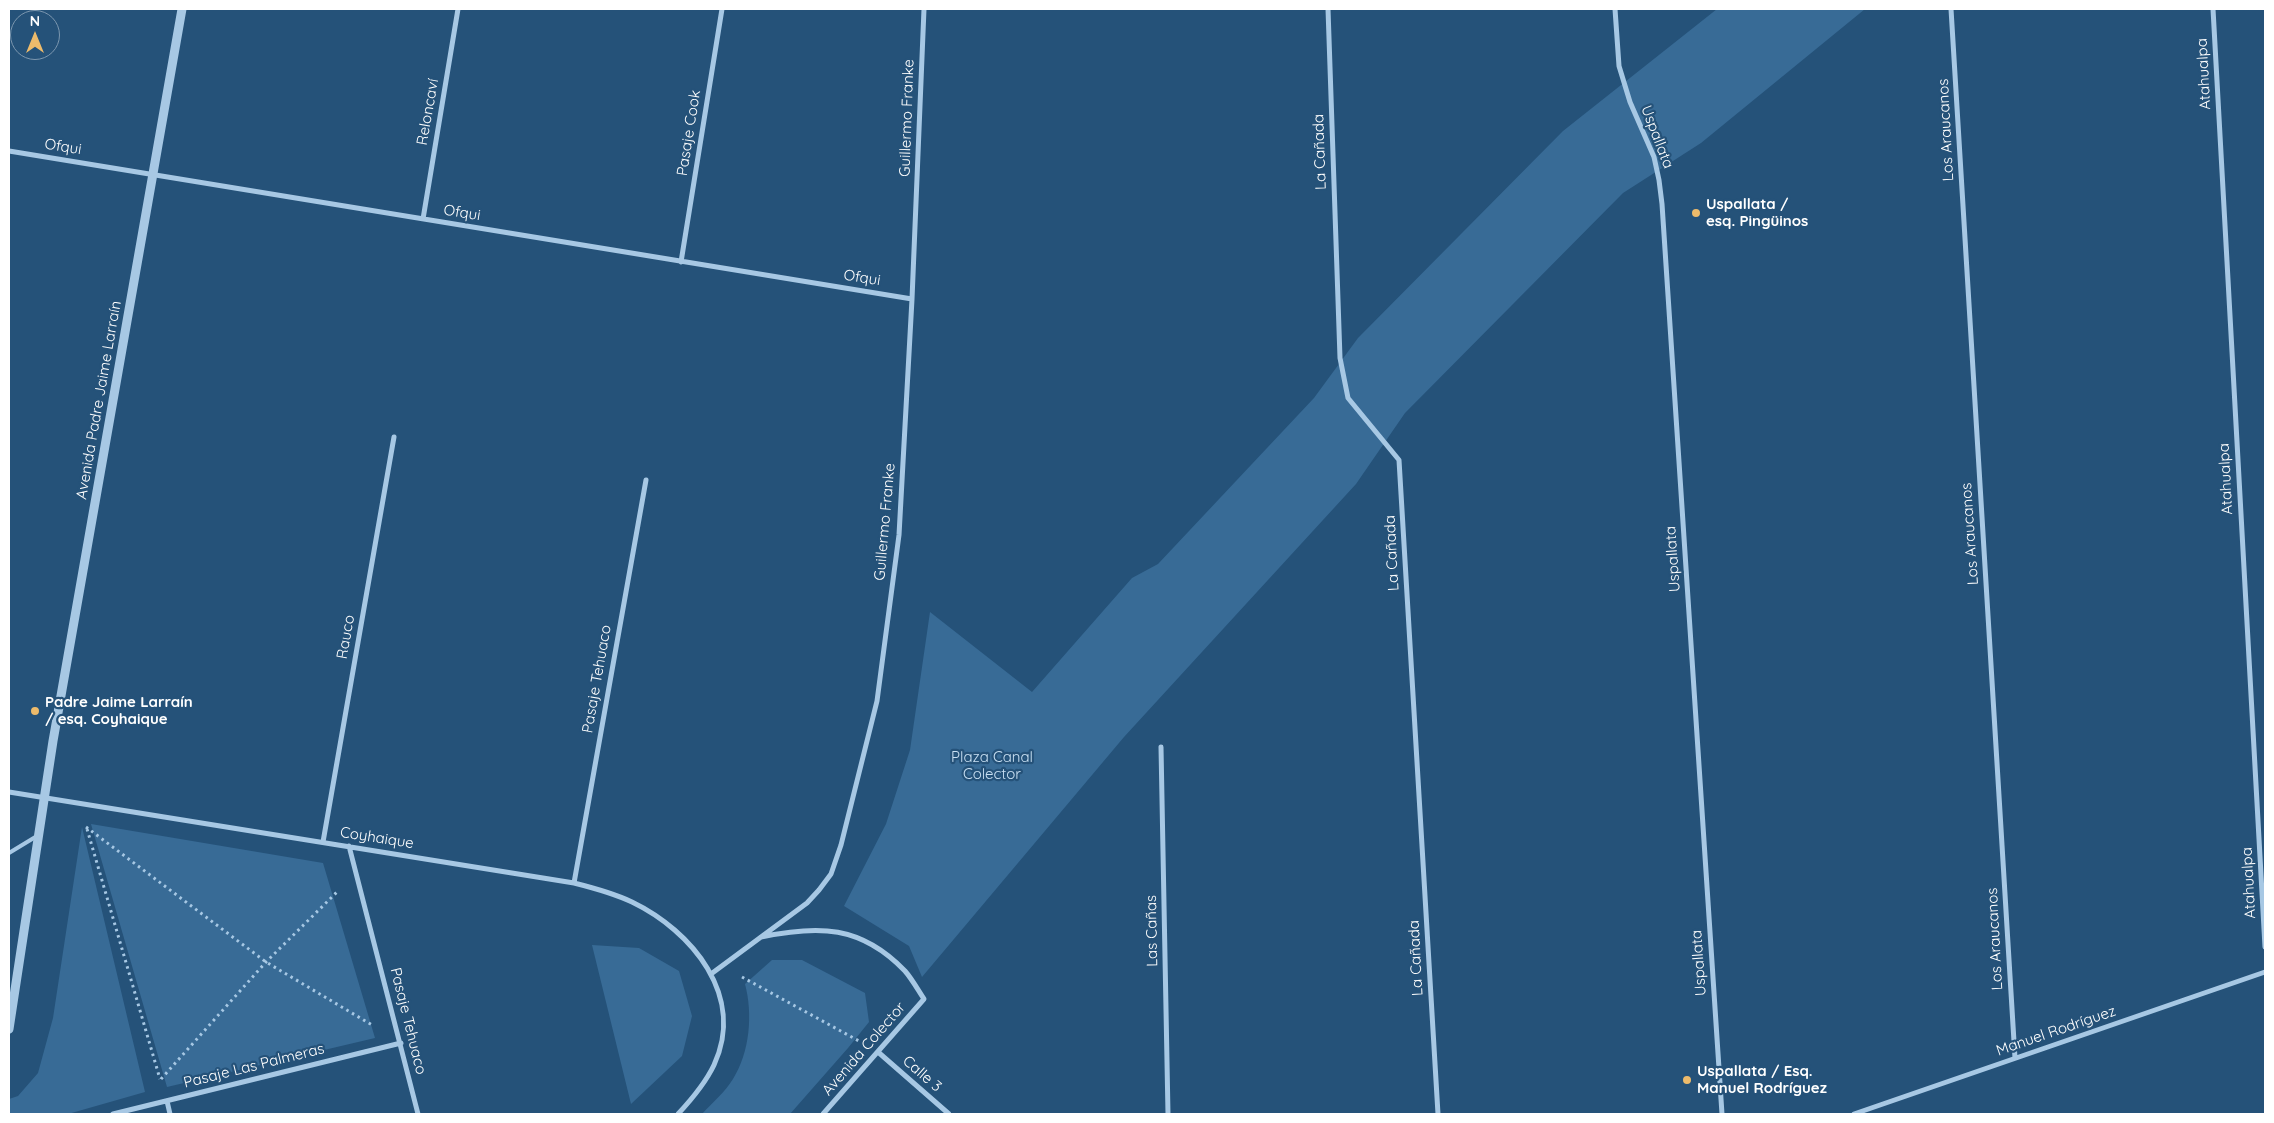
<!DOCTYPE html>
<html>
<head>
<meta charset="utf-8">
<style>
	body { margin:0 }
	#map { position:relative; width:2274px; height:1123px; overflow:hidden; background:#255279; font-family:Quicksand,sans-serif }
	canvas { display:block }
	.frame { position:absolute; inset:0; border:10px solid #fff; pointer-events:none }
	.north { position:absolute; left:10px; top:10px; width:50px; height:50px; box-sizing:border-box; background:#255279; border:1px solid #7c97af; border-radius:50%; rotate:0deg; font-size:14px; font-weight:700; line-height:20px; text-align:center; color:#fff }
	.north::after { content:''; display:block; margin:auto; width:18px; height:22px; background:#edbb6b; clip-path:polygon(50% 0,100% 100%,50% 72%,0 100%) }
</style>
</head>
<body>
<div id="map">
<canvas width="2274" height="1123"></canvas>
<div class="frame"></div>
<div class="north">N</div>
</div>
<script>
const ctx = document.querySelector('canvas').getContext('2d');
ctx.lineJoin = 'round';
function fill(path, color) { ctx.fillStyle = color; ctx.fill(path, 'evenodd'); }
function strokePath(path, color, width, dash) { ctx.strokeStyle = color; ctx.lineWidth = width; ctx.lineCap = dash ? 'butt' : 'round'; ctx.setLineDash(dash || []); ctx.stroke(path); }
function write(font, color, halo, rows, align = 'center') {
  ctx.font = font + ' Quicksand,sans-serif'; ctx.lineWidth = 4.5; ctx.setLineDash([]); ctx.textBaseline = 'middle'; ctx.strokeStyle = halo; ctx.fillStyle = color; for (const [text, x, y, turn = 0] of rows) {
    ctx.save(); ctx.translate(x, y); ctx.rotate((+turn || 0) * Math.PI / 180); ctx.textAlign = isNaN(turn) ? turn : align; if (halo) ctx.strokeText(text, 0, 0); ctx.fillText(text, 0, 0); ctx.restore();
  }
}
fill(new Path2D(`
	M1717 9H1865L1701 143 1623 193 1405 413 1356 484 1124 737 922 977 909 946 844 906 886 824 910 750 930 612 1032 692 1132 578 1158 564 1314 398 1358 338 1563 131Z
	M91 824 323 863 375 1038 167 1087Z
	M82 827 145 1092 68 1114H9V1099L18 1096 38 1073 53 1018Z
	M592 945 639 948 679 971 692 1016 682 1056 631 1104Z
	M772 960H802L865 993 869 1022 848 1048 790 1114H702C712 1103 725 1092 733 1079 750 1052 753 1014 745 984Z`), '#386b96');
strokePath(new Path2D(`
	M86 827 266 962 372 1025
	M87 829 160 1079
	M742 977 859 1041
	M161 1079 266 962 338 891`), '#a7c8e4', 3, [2.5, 4]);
strokePath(new Path2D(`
	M9 853 37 836`), '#a7c8e4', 4);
strokePath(new Path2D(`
	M1328 9 1340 358 1348 398 1399 460 1438 1114
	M1615 9 1619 66 1630 102 1654 157 1659 180 1662 204 1722 1114
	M1951 9 2015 1058
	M2213 9 2265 947
	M9 151 912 299
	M423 219 458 9
	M681 262 722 9
	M1161 747 1168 1114
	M9 792 574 883C594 888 613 893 632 902 692 931 746 996 714 1065 705 1084 692 1099 678 1114
	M323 842 394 437
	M349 846 418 1114
	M574 883 646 480
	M761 937C818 925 861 925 905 971 912 979 918 990 924 999L823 1114
	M711 974 807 903 819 890 831 874 841 845 877 701 899 535 912 299 924 9
	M878 1052 949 1114
	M167 1101 170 1114
	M113 1114 401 1043
	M1854 1114 2265 972`), '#a7c8e4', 5);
strokePath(new Path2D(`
	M9 1029 53 741 182 9`), '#a7c8e4', 9);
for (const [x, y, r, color] of [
	[1696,213,5,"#edbb6b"],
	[35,711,5,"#edbb6b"],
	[1687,1080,5,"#edbb6b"]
]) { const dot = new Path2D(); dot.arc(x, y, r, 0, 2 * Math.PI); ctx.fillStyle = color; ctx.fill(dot); strokePath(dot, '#255279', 2); }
write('15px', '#fff', '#255279', [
	["Atahualpa",2204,74,-93],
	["Reloncaví",428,112,-80],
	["Guillermo Franke",907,118,-88],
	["Los Araucanos",1946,130,-93],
	["Pasaje Cook",689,133,-81],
	["Uspallata",1657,137,69],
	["Ofqui",63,147,9],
	["La Cañada",1320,152,-92],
	["Ofqui",462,213,9],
	["Ofqui",862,278,9],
	["Avenida Padre Jaime Larraín",99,400,-80],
	["Atahualpa",2226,479,-93],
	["Guillermo Franke",885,522,-85],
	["Los Araucanos",1970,534,-94],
	["La Cañada",1392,553,-93],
	["Uspallata",1673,559,-94],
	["Rauco",346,637,-80],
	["Pasaje Tehuaco",597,679,-80],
	["Coyhaique",377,838,9],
	["Atahualpa",2249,883,-93],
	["Las Cañas",1152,931,-91],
	["Los Araucanos",1995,939,-93],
	["La Cañada",1416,958,-93],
	["Uspallata",1699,963,-94],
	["Pasaje Tehuaco",408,1021,76],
	["Manuel Rodríguez",2056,1031,-19],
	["Avenida Colector",864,1049,-49],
	["Pasaje Las Palmeras",254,1066,-14],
	["Calle 3",922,1074,41]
]);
write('bold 15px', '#fff', '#255279', [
	["Uspallata /",1706,204],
	["esq. Pingüinos",1706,221],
	["Padre Jaime Larraín",45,702],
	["/ esq. Coyhaique",45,719],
	["Uspallata / Esq.",1697,1071],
	["Manuel Rodríguez",1697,1088]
], 'left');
write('15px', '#c9e0f3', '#255279', [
	["Plaza Canal",992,757],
	["Colector",992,774]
]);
</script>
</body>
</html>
